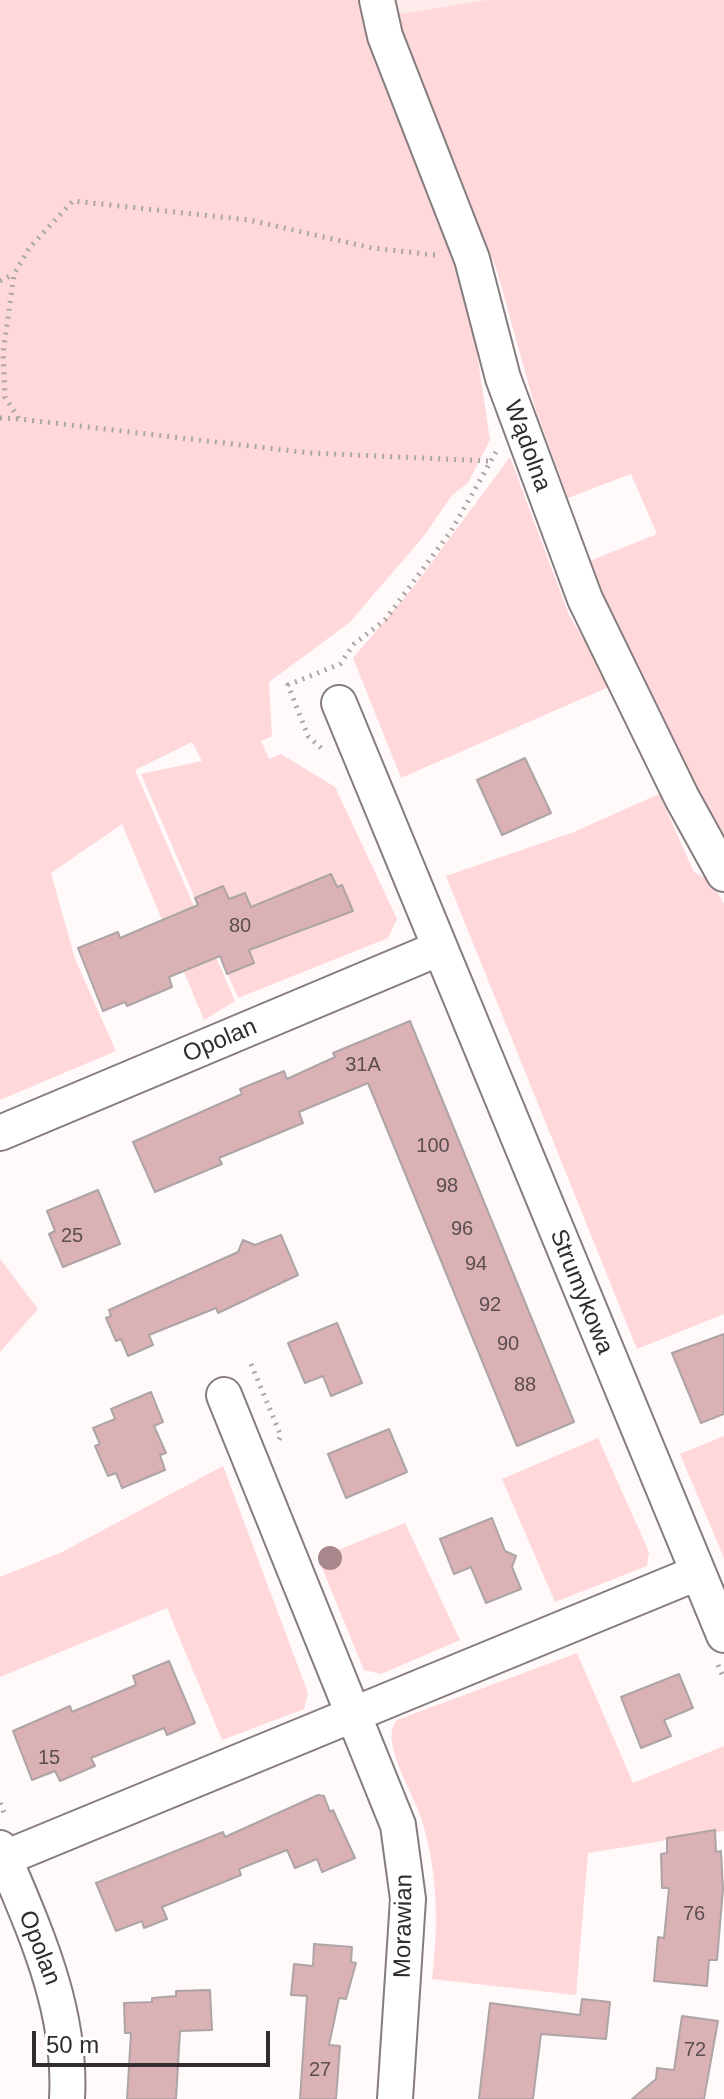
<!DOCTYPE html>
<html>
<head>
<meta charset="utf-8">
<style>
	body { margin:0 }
	#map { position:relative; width:724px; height:2099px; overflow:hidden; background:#fff9f9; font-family:Arial,sans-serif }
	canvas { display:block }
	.scale { position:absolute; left:32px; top:2031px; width:238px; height:36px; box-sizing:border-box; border:4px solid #312d2e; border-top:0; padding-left:10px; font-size:24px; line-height:28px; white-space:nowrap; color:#312d2e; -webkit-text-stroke:6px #fff; paint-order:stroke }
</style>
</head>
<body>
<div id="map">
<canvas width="724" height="2099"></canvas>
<div class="scale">50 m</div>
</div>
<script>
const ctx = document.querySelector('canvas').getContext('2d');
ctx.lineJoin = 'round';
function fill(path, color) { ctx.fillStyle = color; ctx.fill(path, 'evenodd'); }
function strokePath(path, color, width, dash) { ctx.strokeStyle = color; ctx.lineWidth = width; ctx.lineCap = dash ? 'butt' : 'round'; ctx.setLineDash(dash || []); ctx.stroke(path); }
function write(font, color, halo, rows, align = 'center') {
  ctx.font = font + ' Arial,sans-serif'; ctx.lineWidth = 6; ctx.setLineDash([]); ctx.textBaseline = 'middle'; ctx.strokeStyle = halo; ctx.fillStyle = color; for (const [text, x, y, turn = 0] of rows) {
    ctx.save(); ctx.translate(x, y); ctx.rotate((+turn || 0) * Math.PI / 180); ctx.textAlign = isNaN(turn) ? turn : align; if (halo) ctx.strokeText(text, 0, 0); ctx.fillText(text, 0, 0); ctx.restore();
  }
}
fill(new Path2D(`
	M392 0H487V2L394 15Z`), '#feebec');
fill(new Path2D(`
	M0 0H361L393 106 448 221 469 299 490 440 468 483 452 495 424 536 349 623 269 682 272 736 261 741 269 759 281 754 335 787 397 919 388 938 238 998 141 774 202 761 192 742 135 770 235 1001 204 1020 122 824 51 873 75 959 116 1051 0 1100Z
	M487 0H724V842L587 562 657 534 631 474 568 498 536 411 497 271 394 15Z
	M510 457 569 615 611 686 401 778 353 658 415 585Z
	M659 794 694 872 711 881 724 904V1314L637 1349 446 876 574 832Z
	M0 1259 38 1309 0 1352Z
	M724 1436V1558L680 1454Z
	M598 1438 649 1552 647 1566 555 1602 502 1479Z
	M223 1466 308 1693 304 1709 222 1740 167 1608 0 1677V1577L62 1552Z
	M405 1523 460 1640 381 1674 364 1670 318 1558Z
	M577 1653 633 1783 724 1746V1831L588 1853 576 1995 432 1979C439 1924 438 1865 419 1812 411 1789 379 1739 397 1720Z`), '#ffd8dc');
const building = new Path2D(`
	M525 758 551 813 502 835 477 780Z
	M331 874 337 887 342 885 353 911 249 950 254 963 227 974 220 956 169 977 172 987 127 1006 125 1002 103 1011 78 948 118 932 120 938 198 905 195 898 223 886 229 899 245 893 251 907Z
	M410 1021 574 1422 517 1446 368 1083 299 1112 303 1123 219 1158 222 1164 155 1192 133 1142 242 1094 240 1089 284 1071 287 1079 335 1057 333 1053Z
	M98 1190 120 1244 63 1267 49 1234 55 1231 47 1211Z
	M281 1235 298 1275 218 1313 216 1308 149 1335 153 1345 128 1356 121 1339 116 1341 106 1318 111 1316 109 1310 238 1252 243 1240 255 1245Z
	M337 1323 362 1383 331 1396 323 1376 305 1383 288 1343Z
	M724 1334V1414L701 1423 672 1353Z
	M151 1392 163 1422 154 1426 166 1453 160 1455 165 1470 122 1488 116 1473 108 1476 95 1446 100 1444 93 1428 115 1419 111 1409Z
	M389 1429 407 1472 346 1498 328 1454Z
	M492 1518 505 1551 516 1556 512 1567 521 1589 486 1603 471 1567 454 1574 440 1539Z
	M169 1661 195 1723 167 1735 164 1728 91 1758 95 1766 60 1781 55 1771 32 1780 13 1731 70 1706 72 1712 136 1685 133 1676Z
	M679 1674 693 1708 664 1720 671 1736 641 1748 621 1697Z
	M318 1795 324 1796 330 1812 333 1810 355 1858 322 1872 317 1859 295 1868 287 1850 239 1869 241 1875 162 1907 167 1919 144 1928 142 1921 116 1931 96 1883 223 1832 225 1837Z
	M715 1830 716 1852 721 1851 723 1889 717 1960H709L707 1986 654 1981 658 1937 664 1938 669 1888H662L661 1854 667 1853V1838Z
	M314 1944 352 1947 351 1962 356 1963 346 1999 339 1998 329 2045 340 2046 336 2099H300L307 1996 291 1995 294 1964 313 1966Z
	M210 1990 212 2030 180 2031 176 2099H127L131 2033H125L124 2003 152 2002V1998L176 1996V1991Z
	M582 1999 610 2002 606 2039 541 2034 533 2099H479L490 2003 580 2015Z
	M682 2016 718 2021 704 2099H632L656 2079 657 2068 674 2070Z`);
fill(building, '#dab1b5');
strokePath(building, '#aea4a5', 2);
const street = new Path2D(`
	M377 0 385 36 472 259 503 378 585 599 682 798 724 874
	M339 703 724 1635
	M0 1133 440 948
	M224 1395 398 1825 408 1899 395 2099
	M0 1848C34 1929 72 2009 67 2099
	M0 1860 697 1573`);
strokePath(street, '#857c7d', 38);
strokePath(new Path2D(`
	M435 255 372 248 249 220 73 201 30 247 14 274 3 353 5 397 19 419 310 453 490 461
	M0 281 14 274
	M0 418 19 419
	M321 748 308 736 288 685 340 664 354 644 385 620 451 531 496 452
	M251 1364 281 1436 278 1441
	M718 1665 724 1679
	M0 1803 5 1815`), '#aca6a7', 5, [2, 6]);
strokePath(street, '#fff', 34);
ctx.fillStyle = '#a8888d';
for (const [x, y] of [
	[330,1558]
]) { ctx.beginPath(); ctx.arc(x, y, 12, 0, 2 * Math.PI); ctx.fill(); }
write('20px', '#5b4e50', null, [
	["80",240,926],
	["31A",363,1065],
	["100",433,1146],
	["98",447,1186],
	["96",462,1229],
	["25",72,1236],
	["94",476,1264],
	["92",490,1305],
	["90",508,1344],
	["88",525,1385],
	["15",49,1758],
	["76",694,1914],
	["72",695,2050],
	["27",320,2070]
]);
write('24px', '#312d2e', '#fff', [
	["Wądolna",527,446,70],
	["Opolan",220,1041,-23],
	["Strumykowa",581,1292,68],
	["Morawian",404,1926,-89],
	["Opolan",39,1948,69]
]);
</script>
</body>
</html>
